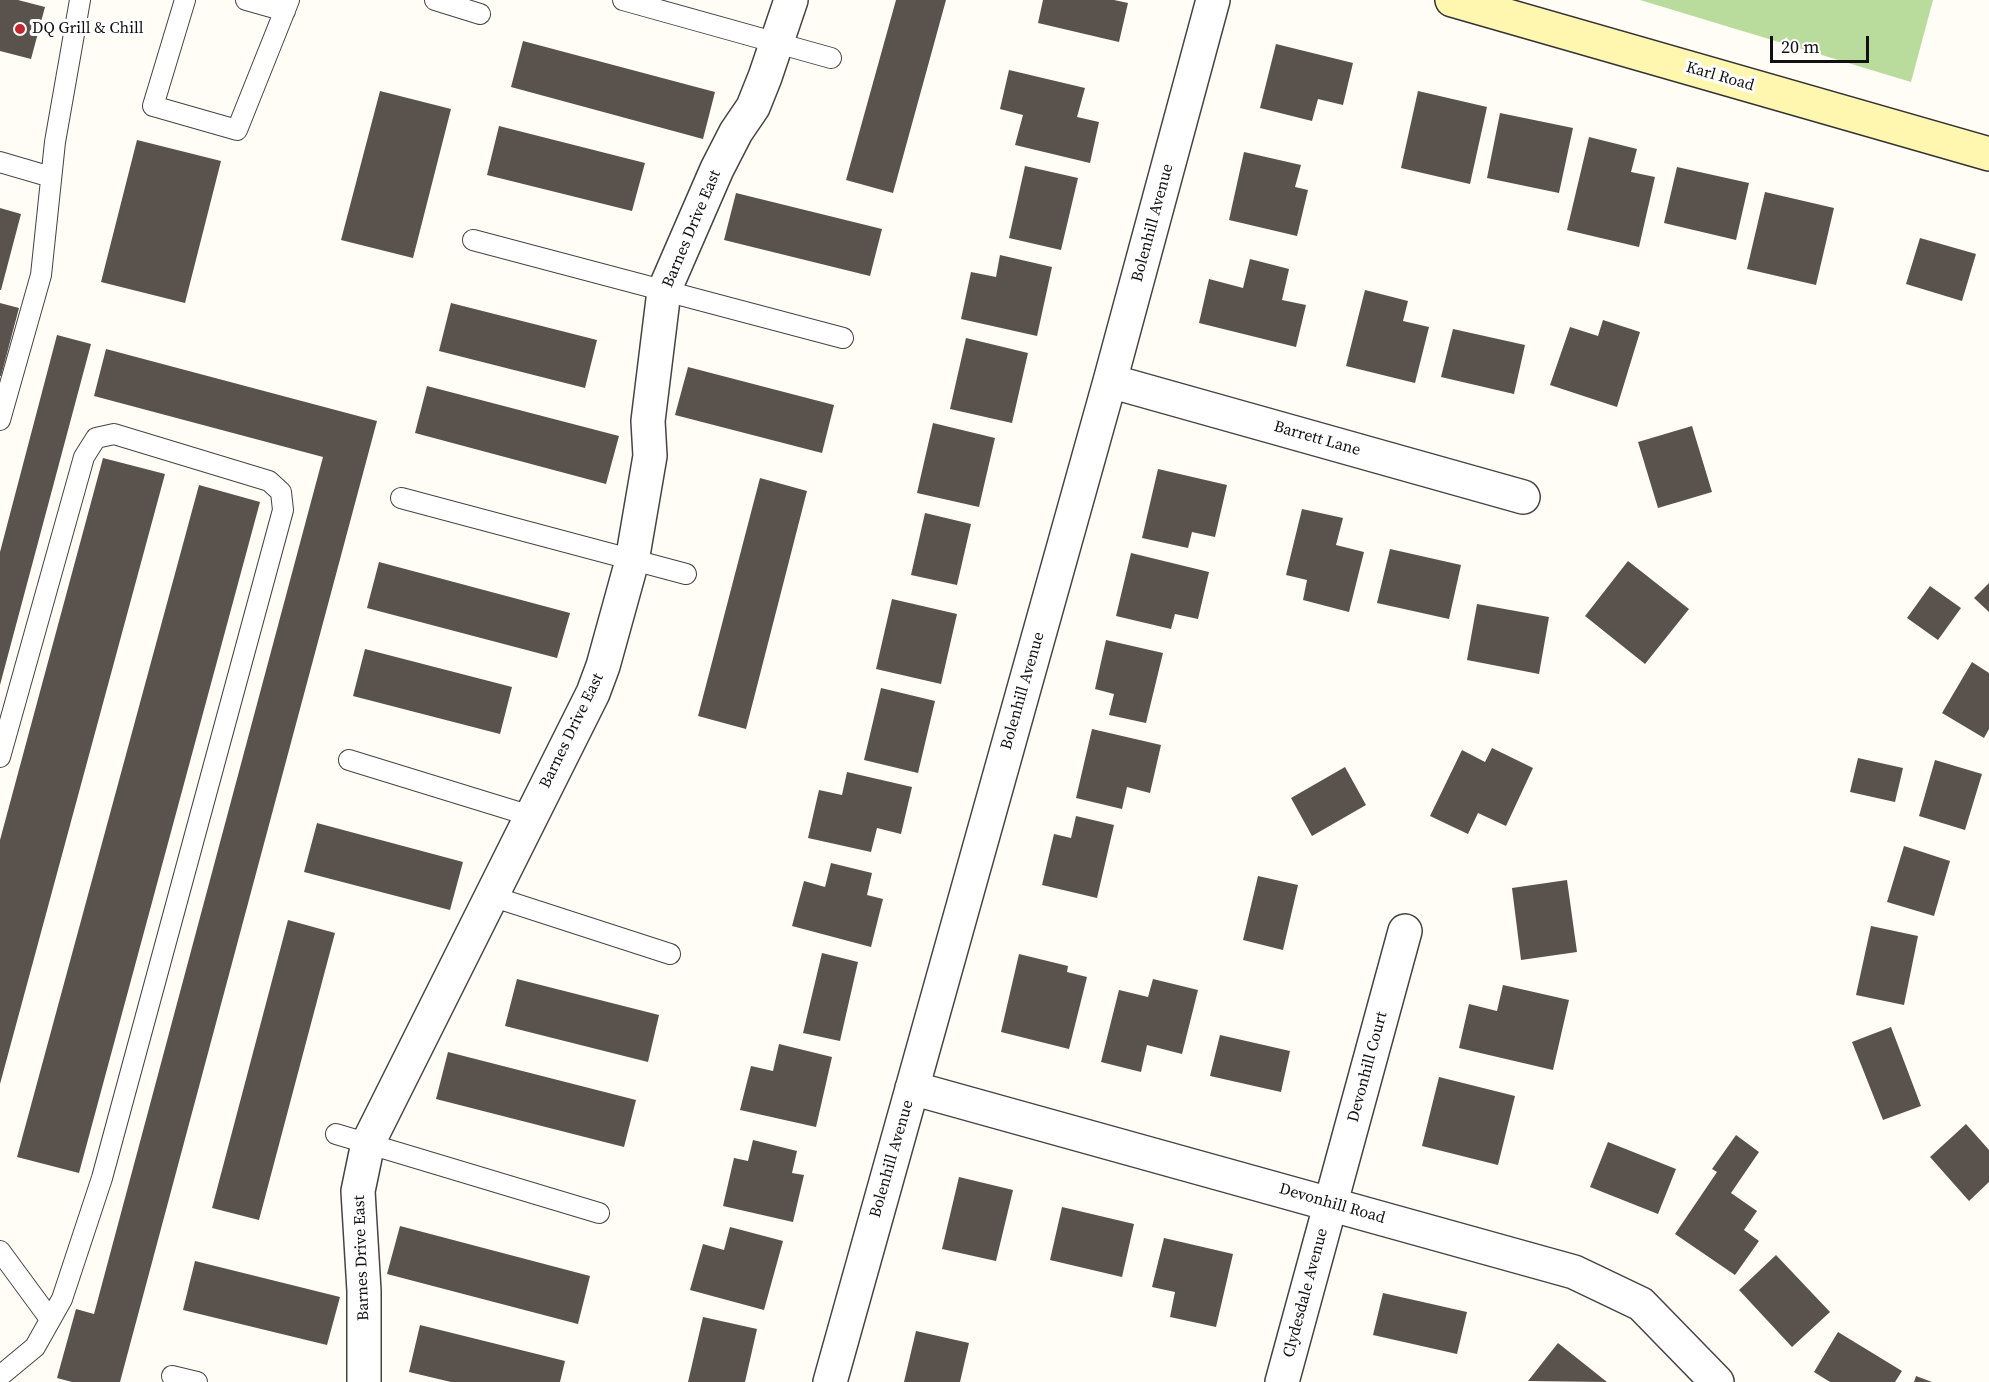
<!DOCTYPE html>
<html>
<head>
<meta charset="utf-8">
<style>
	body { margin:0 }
	#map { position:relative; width:1989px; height:1382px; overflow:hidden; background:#fffdf5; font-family:"Source Serif 4",serif }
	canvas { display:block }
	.scale { position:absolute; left:1770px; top:36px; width:99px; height:27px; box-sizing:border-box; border:3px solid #111; border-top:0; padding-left:8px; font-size:18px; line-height:21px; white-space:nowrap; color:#111; -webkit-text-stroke:4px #fff; paint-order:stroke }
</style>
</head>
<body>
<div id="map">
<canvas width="1989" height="1382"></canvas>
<div class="scale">20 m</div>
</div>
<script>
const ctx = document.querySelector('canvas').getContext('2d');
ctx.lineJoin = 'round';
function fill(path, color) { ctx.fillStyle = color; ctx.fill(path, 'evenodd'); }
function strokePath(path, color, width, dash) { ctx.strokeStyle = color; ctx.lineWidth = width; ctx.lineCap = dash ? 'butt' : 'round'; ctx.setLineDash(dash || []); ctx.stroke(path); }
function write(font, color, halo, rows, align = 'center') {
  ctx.font = font + ' "Source Serif 4",serif'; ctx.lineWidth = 6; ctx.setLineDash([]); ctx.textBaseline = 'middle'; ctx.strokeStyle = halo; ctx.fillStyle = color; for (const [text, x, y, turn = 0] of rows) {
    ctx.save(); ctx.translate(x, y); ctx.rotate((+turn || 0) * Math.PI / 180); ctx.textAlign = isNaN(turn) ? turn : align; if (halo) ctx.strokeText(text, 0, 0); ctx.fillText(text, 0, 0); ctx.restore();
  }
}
fill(new Path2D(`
	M1640 0H1933L1911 82Z`), '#b9dc9c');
fill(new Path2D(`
	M0 0H18L45 7 31 59 0 51Z
	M896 0H946L893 193 846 180Z
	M1043 0H1114L1128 3 1119 42 1038 23Z
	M523 41 715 92 703 139 511 87Z
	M1276 44 1353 63 1343 105 1318 99 1312 121 1260 108Z
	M1009 70 1085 88 1077 117 1099 122 1090 163 1015 145 1023 115 1000 109Z
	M380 91 451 109 413 258 341 240Z
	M1418 91 1487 107 1470 184 1401 168Z
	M1500 113 1573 128 1559 193 1487 178Z
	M499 126 645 163 632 211 487 175Z
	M1589 137 1637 149 1631 172 1655 177 1639 247 1567 230Z
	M137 140 221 161 185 303 101 282Z
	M1244 152 1301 165 1295 187 1308 190 1297 236 1229 220Z
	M1025 166 1078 178 1061 250 1009 238Z
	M1677 167 1749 183 1736 240 1664 223Z
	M1765 192 1834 208 1816 285 1747 269Z
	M736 193 882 229 870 276 724 240Z
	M0 208 21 214 1 290H0Z
	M1920 238 1976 254 1962 301 1906 284Z
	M1000 255 1052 267 1037 336 961 319 971 272 996 277Z
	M1250 259 1289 269 1282 300 1306 305 1296 347 1199 323 1209 279 1243 288Z
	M1365 290 1408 301 1403 321 1429 327 1415 383 1346 366Z
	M0 303 19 308 1 376H0Z
	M451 303 597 340 585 388 439 351Z
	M1603 320 1640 332 1617 407 1550 385 1570 327 1598 336Z
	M1453 329 1525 345 1514 394 1441 377Z
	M57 335 91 344 0 685V552Z
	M966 338 1028 353 1012 423 950 409Z
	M106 349 377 421 120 1382H72L57 1378 76 1309 94 1314 323 457 94 396Z
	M688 367 834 405 822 453 675 415Z
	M427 386 619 436 606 484 415 433Z
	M933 423 995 438 979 507 917 493Z
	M1692 426 1712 492 1658 508 1638 442Z
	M103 458 165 474 0 1084V840Z
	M1158 469 1227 485 1215 537 1192 532 1188 548 1142 538Z
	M760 478 807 491 746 729 698 716Z
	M199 485 260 502 79 1173 17 1157Z
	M1302 509 1343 518 1336 545 1364 552 1349 612 1303 600 1307 580 1286 575Z
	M925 513 971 524 957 585 911 575Z
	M1390 549 1461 565 1449 619 1377 603Z
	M1131 553 1209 572 1198 619 1175 614 1171 629 1116 616Z
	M1628 561 1689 609 1645 664 1585 616Z
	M379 562 570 613 557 658 367 608Z
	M1989 583V612L1974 598Z
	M1930 586 1961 608 1938 640 1907 618Z
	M892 599 957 614 941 684 876 669Z
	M1477 604 1549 617 1539 674 1467 660Z
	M1106 640 1163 653 1146 723 1109 715 1114 694 1095 689Z
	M365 649 512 687 500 734 353 696Z
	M1972 662 1989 673V729L1984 738 1942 713Z
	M881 688 935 701 918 773 864 760Z
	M1092 729 1161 745 1150 793 1127 787 1122 809 1076 798Z
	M1492 748 1533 768 1506 826 1478 813 1468 834 1430 816 1462 750 1485 762Z
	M1858 758 1903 768 1895 802 1850 792Z
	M1935 760 1982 774 1965 830 1919 816Z
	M1345 767 1366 805 1312 836 1291 798Z
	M847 772 912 787 901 834 877 828 871 852 808 838 819 790 842 795Z
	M1076 816 1114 825 1097 898 1042 885 1054 834 1071 838Z
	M317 823 463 862 450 910 304 872Z
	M1904 846 1950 861 1934 916 1887 902Z
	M831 863 872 873 867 895 883 899 871 947 792 926 804 881 825 887Z
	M1258 876 1298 885 1283 950 1243 940Z
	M1567 880 1577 952 1521 960 1512 888Z
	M288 920 335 933 259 1220 212 1208Z
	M1871 926 1918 936 1904 1005 1856 995Z
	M822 953 858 962 840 1041 803 1033Z
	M1019 954 1068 966 1067 972 1087 977 1069 1049 1001 1032Z
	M517 979 659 1015 648 1062 505 1026Z
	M1153 979 1198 990 1182 1054 1147 1045 1141 1072 1101 1062 1119 990 1148 997Z
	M1503 985 1569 1000 1553 1070 1459 1048 1469 1004 1497 1011Z
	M1891 1027 1921 1106 1883 1120 1852 1042Z
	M1220 1035 1290 1051 1281 1092 1210 1076Z
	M779 1044 832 1057 816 1127 740 1110 751 1066 773 1071Z
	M448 1052 636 1100 624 1147 436 1099Z
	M1439 1077 1515 1096 1498 1165 1422 1146Z
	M1966 1124 1989 1150V1182L1969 1201 1930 1157Z
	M1736 1135 1759 1152 1731 1193 1757 1211 1744 1230 1759 1241 1735 1275 1675 1234 1717 1172 1712 1169Z
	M753 1140 797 1151 792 1173 804 1175 793 1222 723 1206 734 1158 748 1161Z
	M1608 1142 1676 1169 1658 1214 1590 1187Z
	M959 1177 1013 1190 996 1261 942 1249Z
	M1062 1207 1134 1224 1122 1277 1050 1260Z
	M400 1226 590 1276 578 1324 387 1274Z
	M730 1227 783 1241 764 1310 690 1290 703 1244 724 1250Z
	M1164 1238 1233 1254 1216 1327 1170 1317 1175 1292 1152 1287Z
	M1776 1255 1830 1312 1792 1347 1739 1290Z
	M195 1261 340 1297 327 1345 183 1310Z
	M1383 1293 1467 1312 1457 1354 1373 1335Z
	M703 1317 757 1329 745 1382H688Z
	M420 1325 565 1361 560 1382H451L409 1372Z
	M916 1331 969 1343 960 1382H904Z
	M1838 1332 1902 1371 1895 1382H1830L1814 1372Z
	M1558 1343 1607 1382 1528 1381Z
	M1916 1376 1932 1382H1914Z`), '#5a524d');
const lane = new Path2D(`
	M185 0 153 106 237 130 289 0
	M246 0 285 11
	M435 0 480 14
	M623 0 831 58
	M0 162 51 177
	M473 240 843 338
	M0 420 41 275 55 142 80 0
	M401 498 686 574
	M0 757 84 457 96 438 114 434 269 481 281 492 283 510 102 1178 62 1299 35 1347 0 1376
	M349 760 531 816
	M491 896 670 954
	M336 1134 599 1213
	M0 1251 50 1319
	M172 1376 197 1382`);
const street = new Path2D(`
	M1110 381 1523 497
	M912 1088 1574 1272 1641 1304 1717 1382
	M364 1382V1291L358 1191 368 1143 593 693 603 666 632 561 650 456 648 421 664 291 717 169 736 132 753 107 765 77 791 0
	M830 1382 1110 381 1213 0
	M1282 1382 1405 931`);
const secondary = new Path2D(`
	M1452 0 1989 154`);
strokePath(lane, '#444', 22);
strokePath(street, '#444', 36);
strokePath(secondary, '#333', 36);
strokePath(lane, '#fff', 20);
strokePath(street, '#fff', 33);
strokePath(secondary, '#fff6b0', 33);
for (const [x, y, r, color] of [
	[20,29,6,"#c4262e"]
]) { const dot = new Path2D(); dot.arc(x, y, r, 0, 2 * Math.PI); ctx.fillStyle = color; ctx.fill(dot); strokePath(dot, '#fff', 2); }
write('16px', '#111', '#fff', [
	["DQ Grill & Chill",32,29]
], 'left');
write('16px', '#111', '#fff', [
	["Karl Road",1720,77,16],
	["Bolenhill Avenue",1153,223,-75],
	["Barnes Drive East",692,229,-67],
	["Barrett Lane",1317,439,16],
	["Bolenhill Avenue",1023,691,-74],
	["Barnes Drive East",572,731,-64],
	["Devonhill Court",1368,1067,-75],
	["Bolenhill Avenue",892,1159,-74],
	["Devonhill Road",1332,1204,16],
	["Barnes Drive East",362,1258,-92],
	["Clydesdale Avenue",1306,1293,-75]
]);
</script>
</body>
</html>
